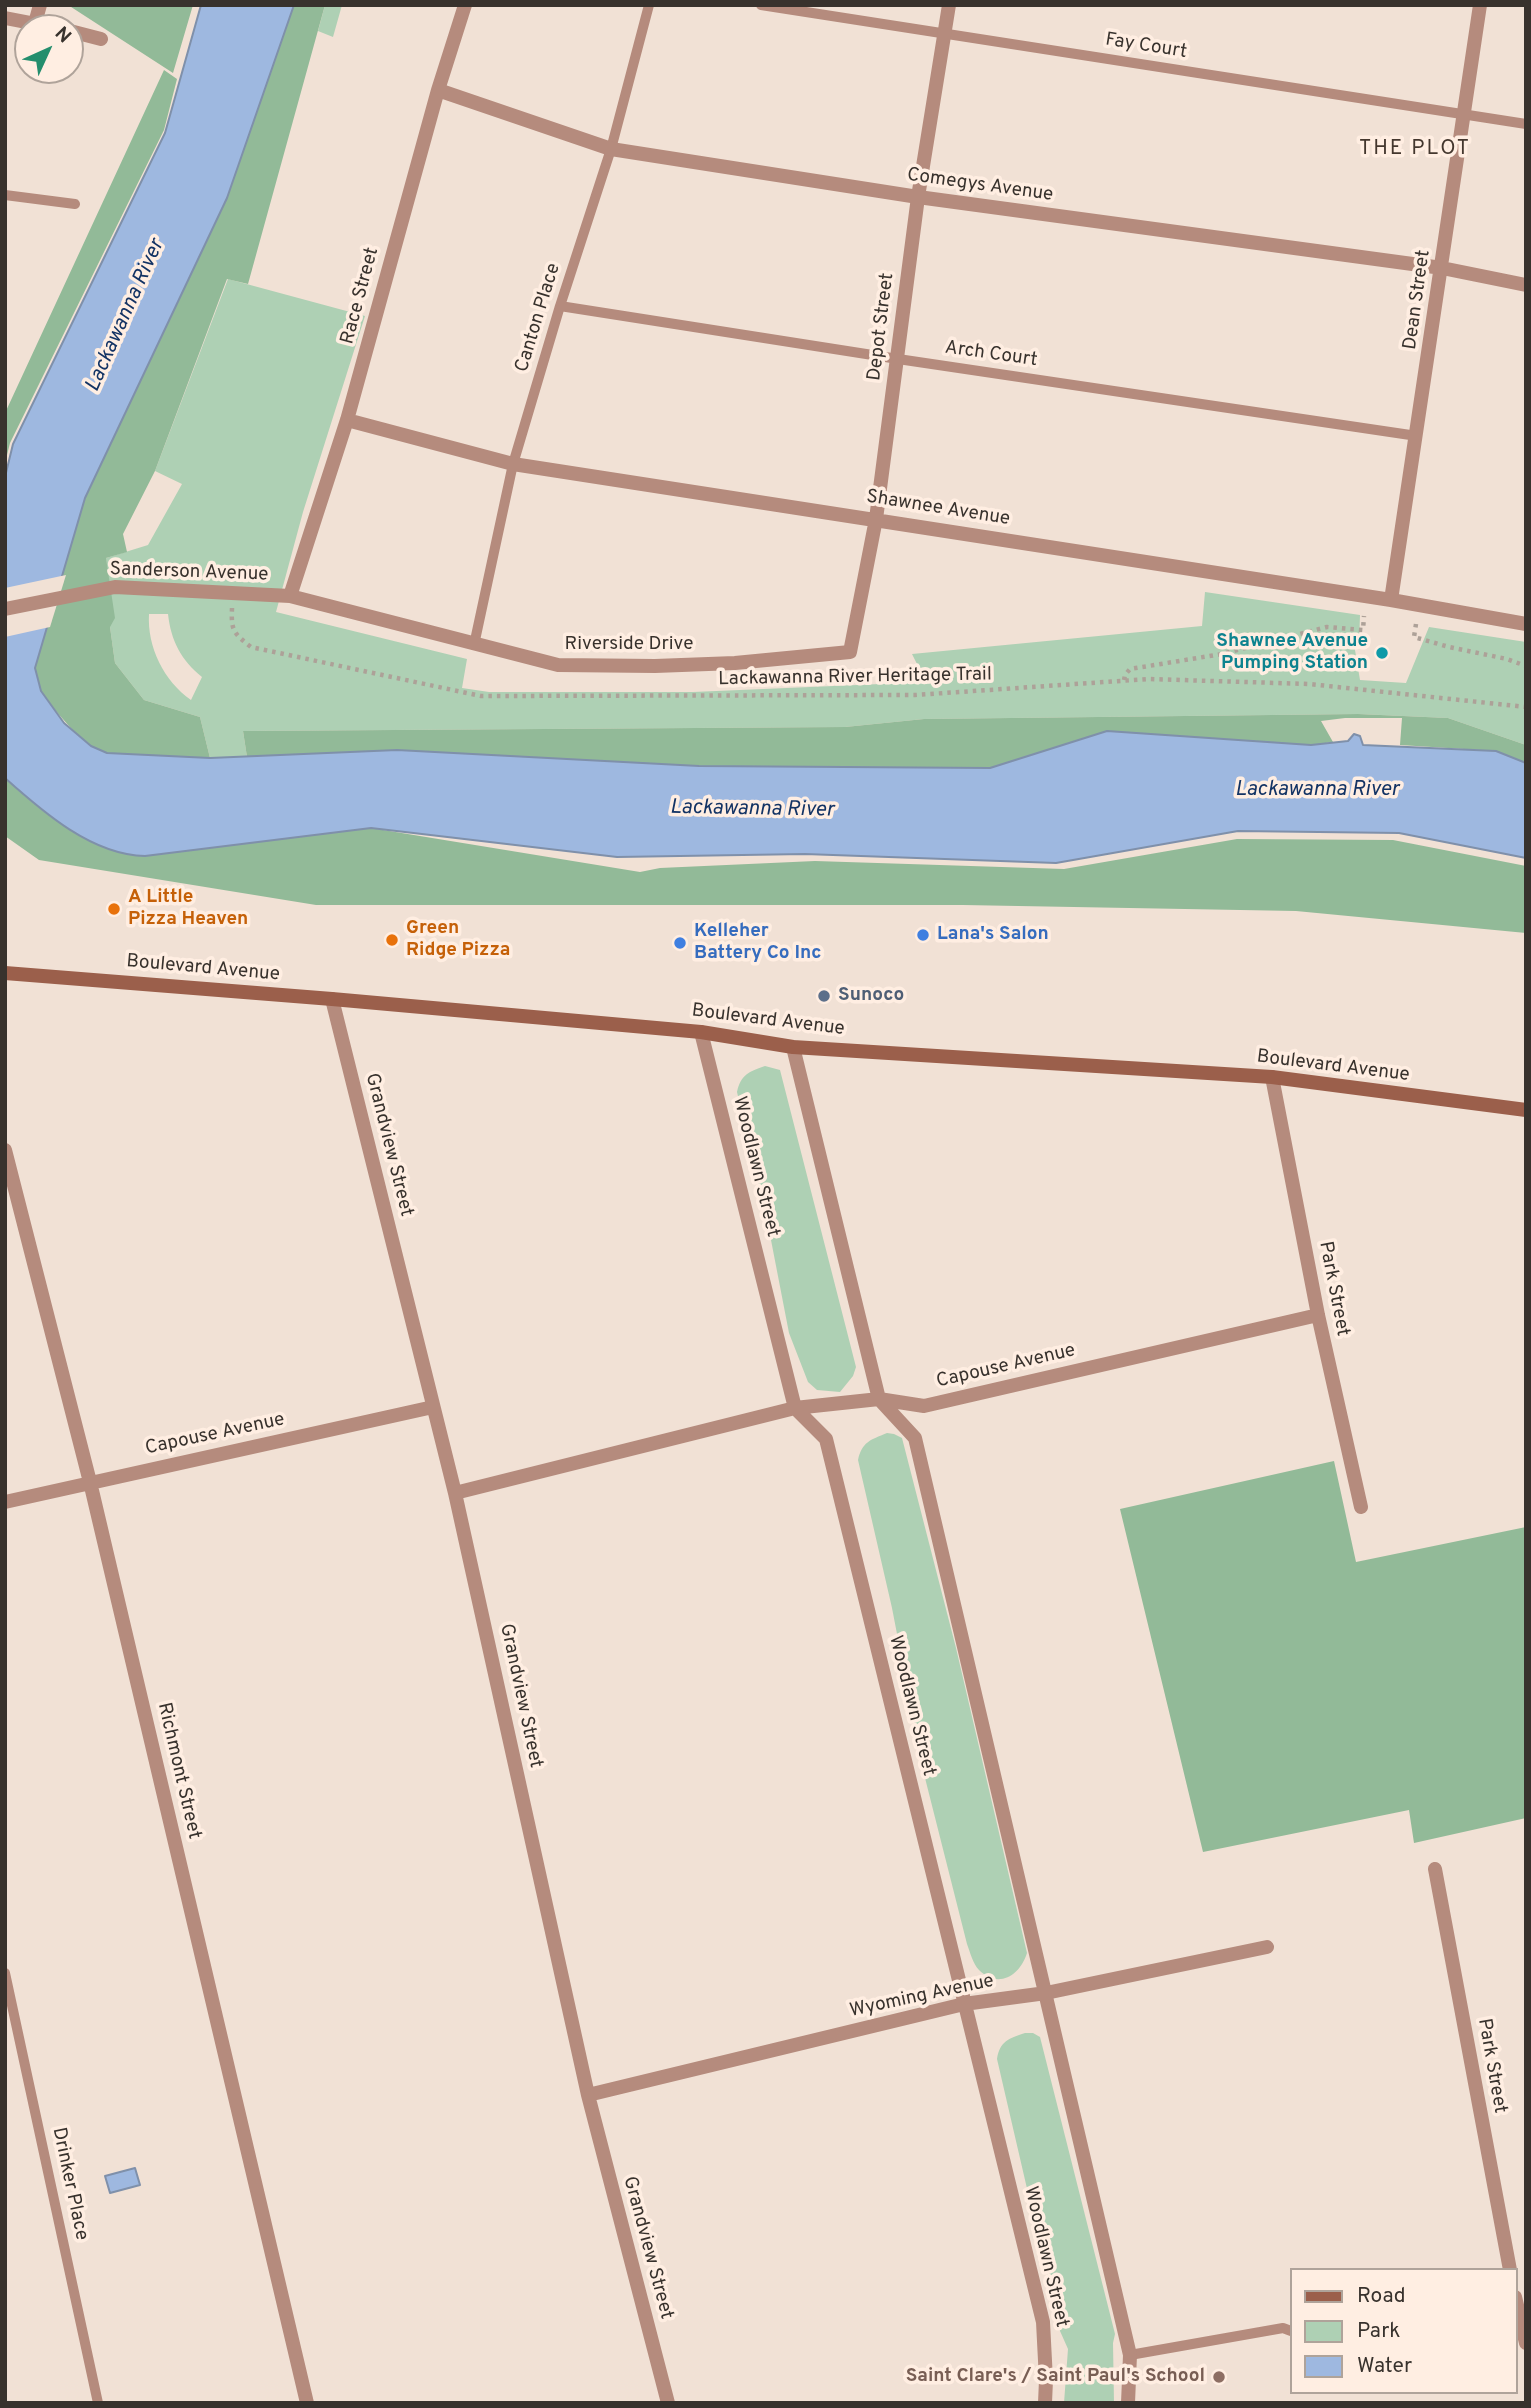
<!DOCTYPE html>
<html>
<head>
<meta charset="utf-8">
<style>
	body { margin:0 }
	#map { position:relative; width:1531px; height:2408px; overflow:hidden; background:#f1e1d5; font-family:Overpass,sans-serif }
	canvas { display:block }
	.frame { position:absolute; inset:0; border:7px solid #38322d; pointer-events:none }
	.legend { position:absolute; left:1290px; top:2268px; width:228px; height:126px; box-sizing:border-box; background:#ffeee2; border:2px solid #afa39a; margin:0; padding:9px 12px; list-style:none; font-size:21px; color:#38322d }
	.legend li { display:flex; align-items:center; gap:14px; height:35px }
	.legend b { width:35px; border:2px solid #afa39a }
	.north { position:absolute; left:14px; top:14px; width:70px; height:70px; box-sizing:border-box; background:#ffeee2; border:2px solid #afa39a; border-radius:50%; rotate:45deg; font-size:19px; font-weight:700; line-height:28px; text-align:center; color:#38322d }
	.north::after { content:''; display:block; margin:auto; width:24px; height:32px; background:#248e6d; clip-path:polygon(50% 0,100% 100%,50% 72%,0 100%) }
</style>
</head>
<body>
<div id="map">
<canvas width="1531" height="2408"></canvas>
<div class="frame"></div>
<ul class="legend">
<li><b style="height:9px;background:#9b5f4b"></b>Road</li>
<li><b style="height:19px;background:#aed0b4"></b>Park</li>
<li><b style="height:19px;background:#9eb8e0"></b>Water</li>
</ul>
<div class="north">N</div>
</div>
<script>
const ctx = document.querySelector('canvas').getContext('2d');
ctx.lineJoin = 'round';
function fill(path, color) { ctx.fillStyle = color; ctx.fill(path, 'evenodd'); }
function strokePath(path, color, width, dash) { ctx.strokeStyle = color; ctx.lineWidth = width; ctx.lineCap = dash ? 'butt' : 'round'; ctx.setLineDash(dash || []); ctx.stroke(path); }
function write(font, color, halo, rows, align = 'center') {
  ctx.font = font + ' Overpass,sans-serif'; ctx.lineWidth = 7; ctx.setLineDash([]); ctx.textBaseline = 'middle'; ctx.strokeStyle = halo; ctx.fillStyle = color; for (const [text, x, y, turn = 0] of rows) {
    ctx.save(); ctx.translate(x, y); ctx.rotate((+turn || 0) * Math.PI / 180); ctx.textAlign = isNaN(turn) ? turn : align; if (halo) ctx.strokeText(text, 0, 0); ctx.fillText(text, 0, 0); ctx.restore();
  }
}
fill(new Path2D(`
	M325 5H342L333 37 318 31Z
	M228 279 365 316 303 512 276 612 467 659 462 688 489 692H693L904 683 917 675 918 666 912 654 1202 626 1205 592 1360 615 1359 644H1354L1360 680 1406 683 1429 627 1526 642V745L1448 718 1358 714 924 719 845 727 243 731 247 757 210 758 200 717 144 700 115 663 110 627 106 558 148 545 182 484 155 471ZM149 614H168C171 641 181 660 202 677L191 700C164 681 147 647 149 614Z
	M765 1066 780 1070 856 1367 853 1376 840 1392 817 1390 808 1382 789 1333 771 1240 737 1092C741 1074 749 1072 765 1066Z
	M887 1433 894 1434 902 1438 956 1648 1027 1953C1020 1976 998 1989 979 1970 973 1964 970 1952 967 1944L924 1774 892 1608 858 1460C862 1442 870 1440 887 1433Z
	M1025 2033H1033L1040 2037 1115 2334 1113 2343 1114 2403H1064L1068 2349 1060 2331 997 2059C1000 2041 1008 2039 1025 2033Z`), '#aed0b4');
fill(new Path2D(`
	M68 5H193L173 73Z
	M289 5H325L248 284 227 279 155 471 123 534 127 552 106 558 115 618 110 627 115 663 144 700 200 717 210 758 107 753 98 751 77 735 54 709 41 691 35 668 85 498 227 198Z
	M164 70 177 79 164 130 10 443 5 463V413Z
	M1358 714 1448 718 1526 745V763L1496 751 1400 745 1402 718H1345L1321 721 1333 742 1311 745 1107 731 990 768 699 766 397 750 247 757 243 731 845 727 924 719Z
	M5 778C43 812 92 855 145 856L371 828 640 872 660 868 815 861 1064 869 1237 839 1393 840 1526 866V933L1296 911 963 905H316L39 860 5 836Z
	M1334 1461 1356 1562 1526 1527V1818L1414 1843 1409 1810 1203 1852 1120 1509Z`), '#92ba98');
const water = new Path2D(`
	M201 5H294L227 198 85 498 35 668 41 691 64 723 91 746 107 753 210 758 397 750 699 766 990 768 1107 731 1311 745 1348 741 1354 734 1360 736 1363 745 1496 751 1526 763V858L1399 833 1238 831 1056 863 805 854 617 857 371 828 145 856C92 855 43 812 5 778V477L13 444 165 133Z
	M135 2168 140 2185 110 2193 105 2176Z`);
fill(water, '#9eb8e0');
strokePath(water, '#7f90aa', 2);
fill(new Path2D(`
	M66 575 50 627 5 637V588Z`), '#f1e1d5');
strokePath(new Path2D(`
	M232 608C231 630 233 633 251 647L481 696 915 695 1149 679 1309 684 1526 707
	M1416 624 1414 637 1449 647 1507 659 1526 666
	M1124 680 1125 675 1130 669 1222 654 1327 627 1363 630 1364 616`), '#ada198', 4.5, [3.5, 5]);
strokePath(new Path2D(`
	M761 5 1526 124
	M5 195 75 204
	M560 306 898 359 1417 436
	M474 645 513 464 560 306 611 149 649 5
	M5 1973 98 2403
	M1130 2355 1283 2328 1291 2331`), '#b58b7d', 10);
strokePath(new Path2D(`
	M5 18 57 28
	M35 23 40 5
	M70 31 101 39
	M438 90 611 149 918 197 1442 268 1526 285
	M347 420 513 464 1391 600 1526 624
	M290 596 347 420 438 90 465 5
	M1391 600 1480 5
	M5 609 115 587 290 596 558 665 655 666 735 663 850 652 876 519 918 197 949 5
	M332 999 455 1493 588 2095 668 2403
	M701 1032 795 1408 826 1439 1043 2322 1046 2380 1045 2403
	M793 1047 879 1399 915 1438 1130 2355 1128 2403
	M1272 1077 1318 1315 1361 1507
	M5 1150 90 1482 307 2403
	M455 1493 795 1408 879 1399 924 1406 1318 1315
	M5 1502 433 1407
	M1435 1869 1510 2270
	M588 2095 964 2004 1046 1993 1267 1947
	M1515 2297 1526 2343`), '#b58b7d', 14);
strokePath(new Path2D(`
	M5 973 332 999 701 1032 793 1047 1272 1077 1526 1110`), '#9b5f4b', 14);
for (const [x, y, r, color] of [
	[1382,653,7,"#0f9aa8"],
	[114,909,7,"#e8710a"],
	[923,935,7,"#3f7fe0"],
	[392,940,7,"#e8710a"],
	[680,943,7,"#3f7fe0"],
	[824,996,7,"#5c6f8a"],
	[1219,2377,7,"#8d6e63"]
]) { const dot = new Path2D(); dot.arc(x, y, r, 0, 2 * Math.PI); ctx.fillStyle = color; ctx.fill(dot); strokePath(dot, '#ffeee2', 2.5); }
write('19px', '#38322d', '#ffeee2', [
	["Fay Court",1146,47,9],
	["Comegys Avenue",980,186,8],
	["Race Street",361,296,-75],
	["Dean Street",1418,300,-82],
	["Canton Place",539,318,-73],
	["Depot Street",882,327,-83],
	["Arch Court",991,355,8],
	["Shawnee Avenue",938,509,9],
	["Sanderson Avenue",189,573,2],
	["Riverside Drive",629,645],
	["Lackawanna River Heritage Trail",855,678,-1],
	["Boulevard Avenue",203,969,5],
	["Boulevard Avenue",768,1021,7],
	["Boulevard Avenue",1333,1067,7],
	["Grandview Street",388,1145,76],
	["Woodlawn Street",755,1167,76],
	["Park Street",1333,1289,79],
	["Capouse Avenue",1006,1367,-13],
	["Capouse Avenue",215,1435,-12],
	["Grandview Street",520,1696,78],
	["Woodlawn Street",911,1706,76],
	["Richmont Street",178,1771,77],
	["Wyoming Avenue",922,1997,-12],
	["Park Street",1491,2066,80],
	["Drinker Place",69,2184,78],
	["Grandview Street",647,2248,75],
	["Woodlawn Street",1045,2257,77]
]);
write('bold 19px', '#0d838f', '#ffeee2', [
	["Shawnee Avenue",1368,642],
	["Pumping Station",1368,664]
], 'right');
write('bold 19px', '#c56008', '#ffeee2', [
	["A Little",128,898],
	["Pizza Heaven",128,920],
	["Green",406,929],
	["Ridge Pizza",406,951]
], 'left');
write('bold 19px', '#366cbe', '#ffeee2', [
	["Kelleher",694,932],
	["Battery Co Inc",694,954],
	["Lana's Salon",937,935]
], 'left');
write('bold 19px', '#4e5e75', '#ffeee2', [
	["Sunoco",838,996]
], 'left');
write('bold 19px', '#785e54', '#ffeee2', [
	["Saint Clare's / Saint Paul's School",1205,2377]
], 'right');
ctx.letterSpacing = '2px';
write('21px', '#44372e', '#ffeee2', [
	["THE PLOT",1415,150]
]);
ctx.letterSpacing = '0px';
write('italic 21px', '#133364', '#ffeee2', [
	["Lackawanna River",126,316,-66],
	["Lackawanna River",1317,791],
	["Lackawanna River",752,810,1]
]);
</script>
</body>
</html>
